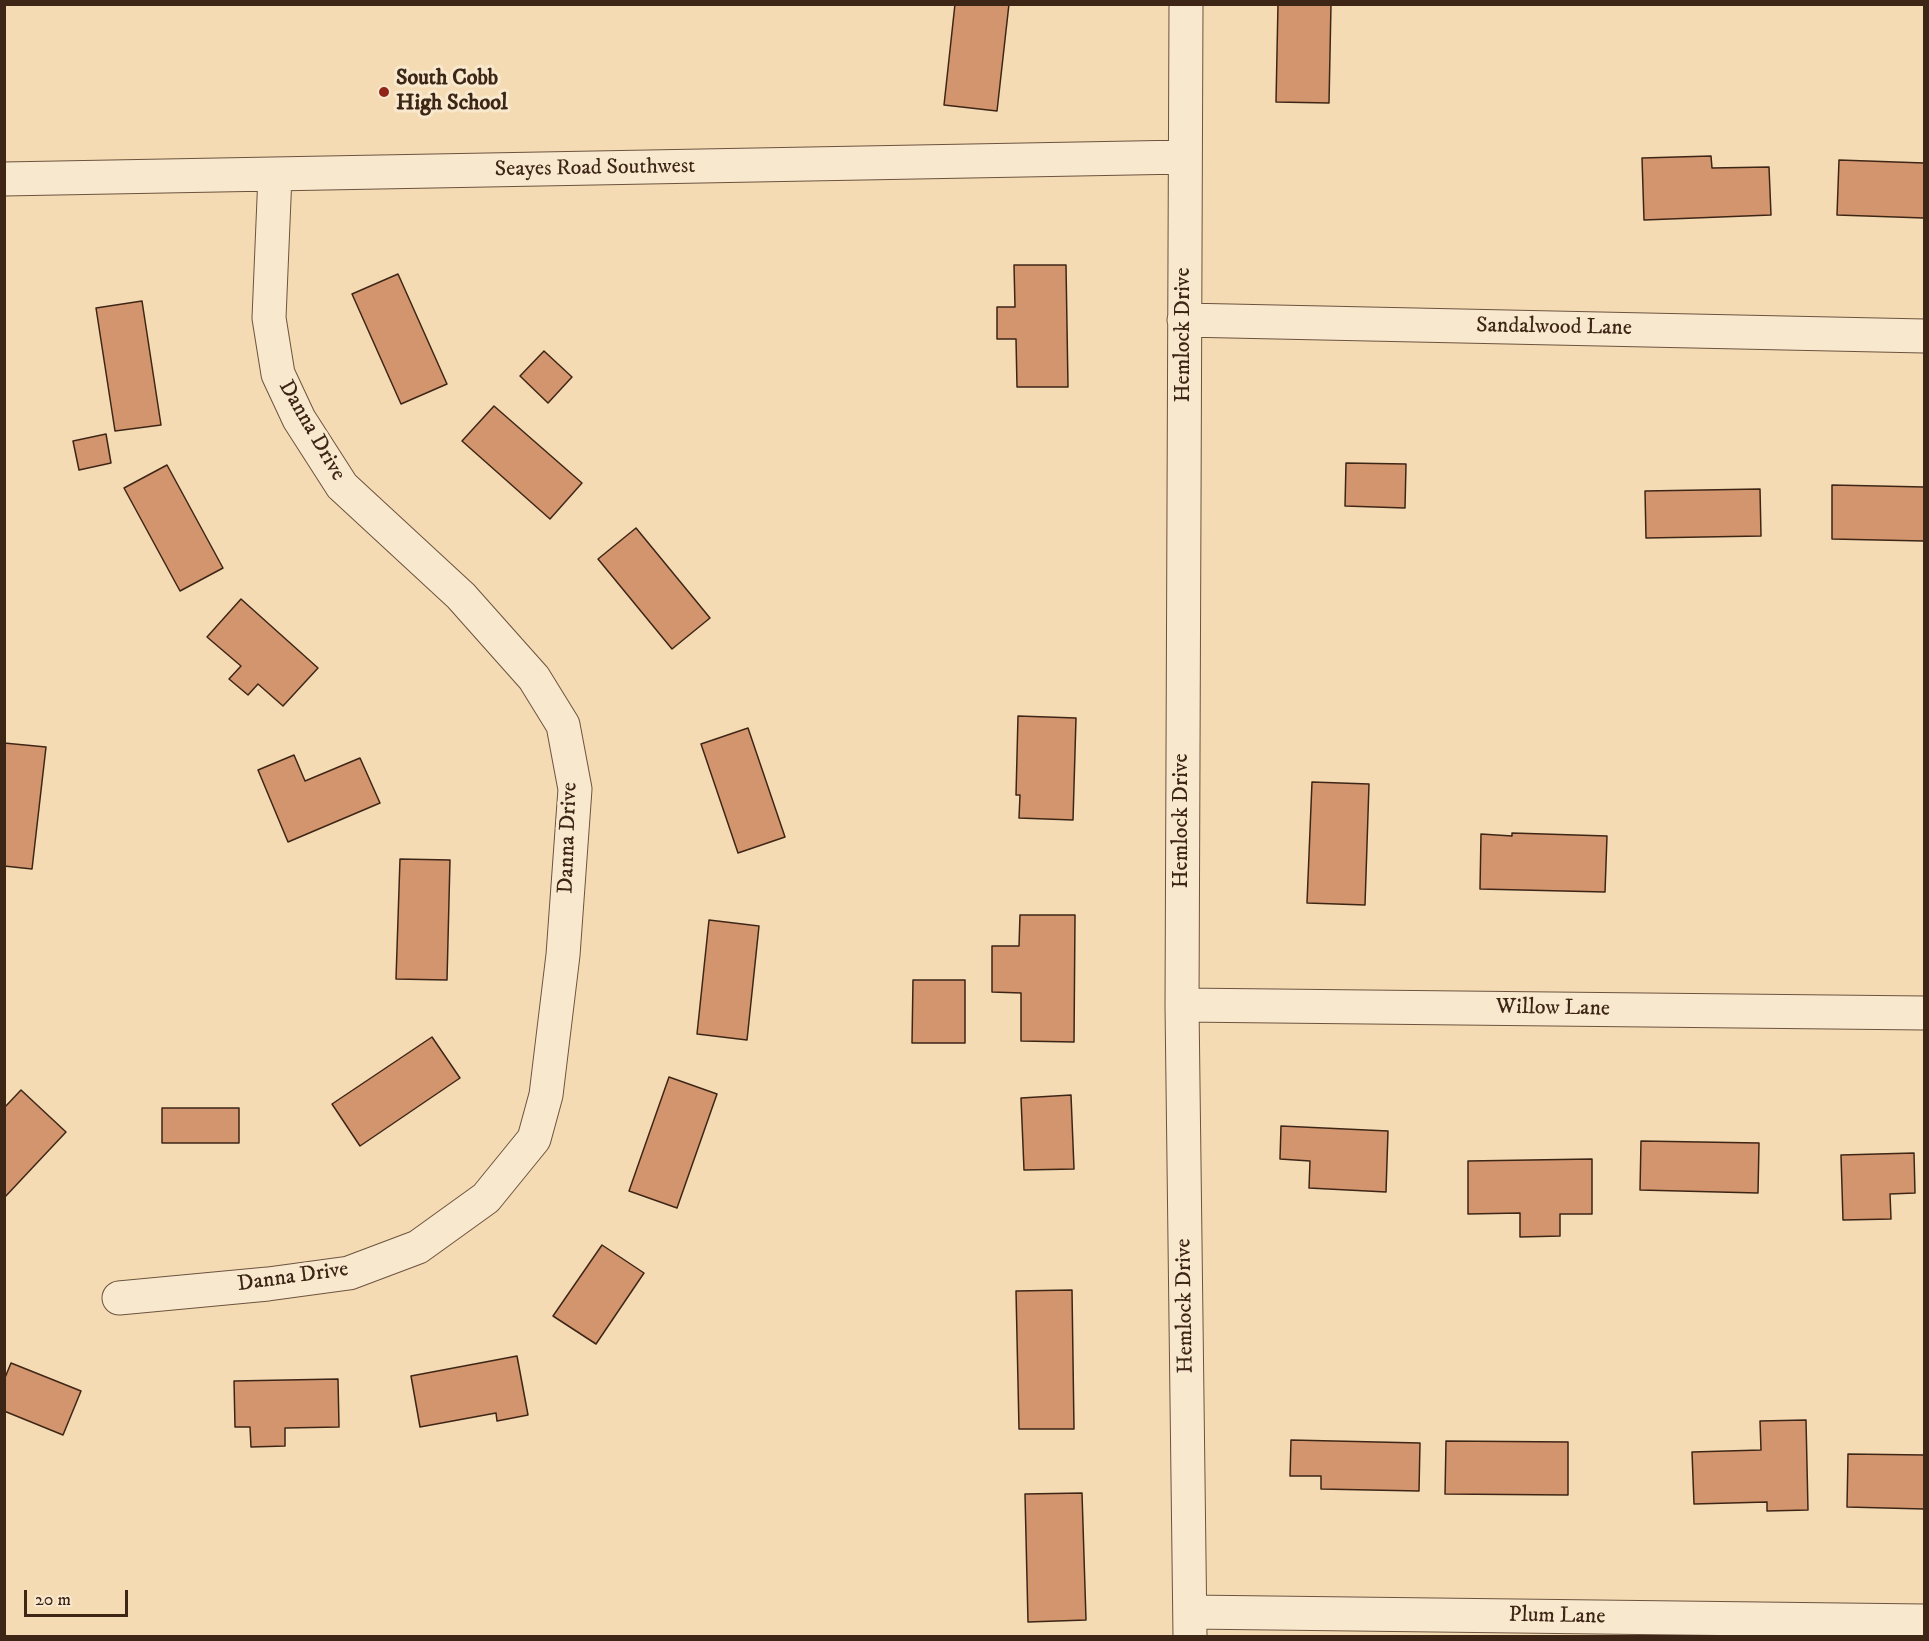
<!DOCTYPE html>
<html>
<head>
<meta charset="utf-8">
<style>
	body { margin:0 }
	#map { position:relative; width:1929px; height:1641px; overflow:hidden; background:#f4dbb4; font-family:"IM FELL DW Pica",serif }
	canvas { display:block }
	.frame { position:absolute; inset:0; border:6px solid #3e2617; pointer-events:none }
	.scale { position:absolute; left:24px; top:1590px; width:104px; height:27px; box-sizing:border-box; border:3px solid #3e2617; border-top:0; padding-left:8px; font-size:18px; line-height:21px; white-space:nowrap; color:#3e2617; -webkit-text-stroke:4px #f8e8ce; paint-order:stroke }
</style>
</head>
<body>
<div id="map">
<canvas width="1929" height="1641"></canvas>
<div class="frame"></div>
<div class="scale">20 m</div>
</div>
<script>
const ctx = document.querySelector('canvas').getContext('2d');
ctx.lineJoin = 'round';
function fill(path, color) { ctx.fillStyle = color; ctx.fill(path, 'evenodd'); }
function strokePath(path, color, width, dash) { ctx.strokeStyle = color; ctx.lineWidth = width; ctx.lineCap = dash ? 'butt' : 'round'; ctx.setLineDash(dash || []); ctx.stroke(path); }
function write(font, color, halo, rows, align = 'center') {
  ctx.font = font + ' "IM FELL DW Pica",serif'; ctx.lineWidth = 6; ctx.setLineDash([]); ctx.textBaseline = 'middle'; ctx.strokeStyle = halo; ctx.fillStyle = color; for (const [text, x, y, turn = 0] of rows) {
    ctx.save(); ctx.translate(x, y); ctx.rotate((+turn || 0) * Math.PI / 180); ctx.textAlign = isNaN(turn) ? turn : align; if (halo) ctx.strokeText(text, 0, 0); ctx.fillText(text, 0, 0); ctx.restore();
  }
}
const building = new Path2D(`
	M955 4H1009L997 111 944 105Z
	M1278 4H1331L1329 103 1276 102Z
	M1711 156 1712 168 1769 167 1771 215 1644 220 1642 158Z
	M1839 160 1924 163V218L1837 215Z
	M1014 265H1066L1068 387H1017L1016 339H997V307H1015Z
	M398 274 447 384 401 404 352 294Z
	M142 301 161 425 115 431 96 308Z
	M544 351 572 377 548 403 520 376Z
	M494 406 582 483 550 519 462 441Z
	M106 434 111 463 79 470 73 441Z
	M1346 463 1406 464 1405 508 1345 506Z
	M167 465 223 568 180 591 124 488Z
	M1832 485 1924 487V541L1832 539Z
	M1760 489 1761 536 1646 538 1645 491Z
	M636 528 710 618 672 649 598 559Z
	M241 599 318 668 283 706 258 684 248 695 229 679 241 666 207 637Z
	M1018 716 1076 718 1073 820 1019 818 1020 795H1016Z
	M748 728 785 837 738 853 701 744Z
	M4 743 46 747 32 869 4 866Z
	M294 755 305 781 360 758 380 803 288 842 258 770Z
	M1312 782 1369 784 1365 905 1307 903Z
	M1512 833 1607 836 1605 892 1480 889 1481 834 1512 836Z
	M400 859 450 860 447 980 396 979Z
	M1020 915H1075L1074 1042 1021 1041V993L992 992V946H1019Z
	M709 920 759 926 747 1040 697 1034Z
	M913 980H965V1043H912Z
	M432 1037 460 1078 360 1146 332 1104Z
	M669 1077 717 1094 677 1208 629 1191Z
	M21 1090 66 1132 4 1198V1108Z
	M1071 1095 1074 1169 1024 1170 1021 1098Z
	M162 1108H239V1143H162Z
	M1281 1126 1388 1131 1386 1192 1309 1188 1310 1161 1280 1159Z
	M1641 1141 1759 1143 1758 1193 1640 1190Z
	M1914 1153 1915 1193 1890 1194 1891 1219 1843 1220 1841 1155Z
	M1592 1159V1214H1560V1236L1520 1237V1213L1468 1214V1161Z
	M602 1245 644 1273 596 1344 553 1316Z
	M1072 1290 1074 1429H1019L1016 1291Z
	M517 1356 528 1415 497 1421 496 1413 420 1427 411 1376Z
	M11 1363 81 1391 63 1435 4 1411V1380Z
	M338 1379 339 1427 285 1428V1446L251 1447 250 1427H235L234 1381Z
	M1806 1420 1808 1510 1767 1511V1502L1694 1504 1692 1452 1761 1450 1760 1421Z
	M1291 1440 1420 1443 1419 1491 1321 1489V1476H1290Z
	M1446 1441 1568 1442V1495L1445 1494Z
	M1848 1454 1924 1455V1509L1847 1507Z
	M1082 1493 1086 1620 1028 1622 1025 1494Z`);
fill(building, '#d2956e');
strokePath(building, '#3e2617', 1.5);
const minor = new Path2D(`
	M1186 4 1182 1005 1190 1636
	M4 179 1185 157
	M1184 320 1924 336
	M1182 1005 1924 1013
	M119 1298 268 1284 349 1273 418 1247 486 1198 534 1139 546 1095 563 955 575 789 563 725 534 678 461 596 342 486 299 419 278 374 269 318 275 175
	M1190 1612 1924 1621`);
strokePath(minor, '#6c533e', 35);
strokePath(minor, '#f8e8ce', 33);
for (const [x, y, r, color] of [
	[384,92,6,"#8f2418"]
]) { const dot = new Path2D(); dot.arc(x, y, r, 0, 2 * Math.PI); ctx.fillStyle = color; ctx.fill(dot); strokePath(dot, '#f8e8ce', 2); }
write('bold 22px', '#3e2617', '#f8e8ce', [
	["South Cobb",396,79],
	["High School",396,104]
], 'left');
write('22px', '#3e2617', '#f8e8ce', [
	["Seayes Road Southwest",595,169,-1],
	["Sandalwood Lane",1554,328,1],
	["Hemlock Drive",1184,335,-90],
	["Danna Drive",311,431,60],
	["Hemlock Drive",1182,821,-90],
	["Danna Drive",569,838,-88],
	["Willow Lane",1553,1009,1],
	["Danna Drive",293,1278,-8],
	["Hemlock Drive",1186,1306,-91],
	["Plum Lane",1557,1617,1]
]);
</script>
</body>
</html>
